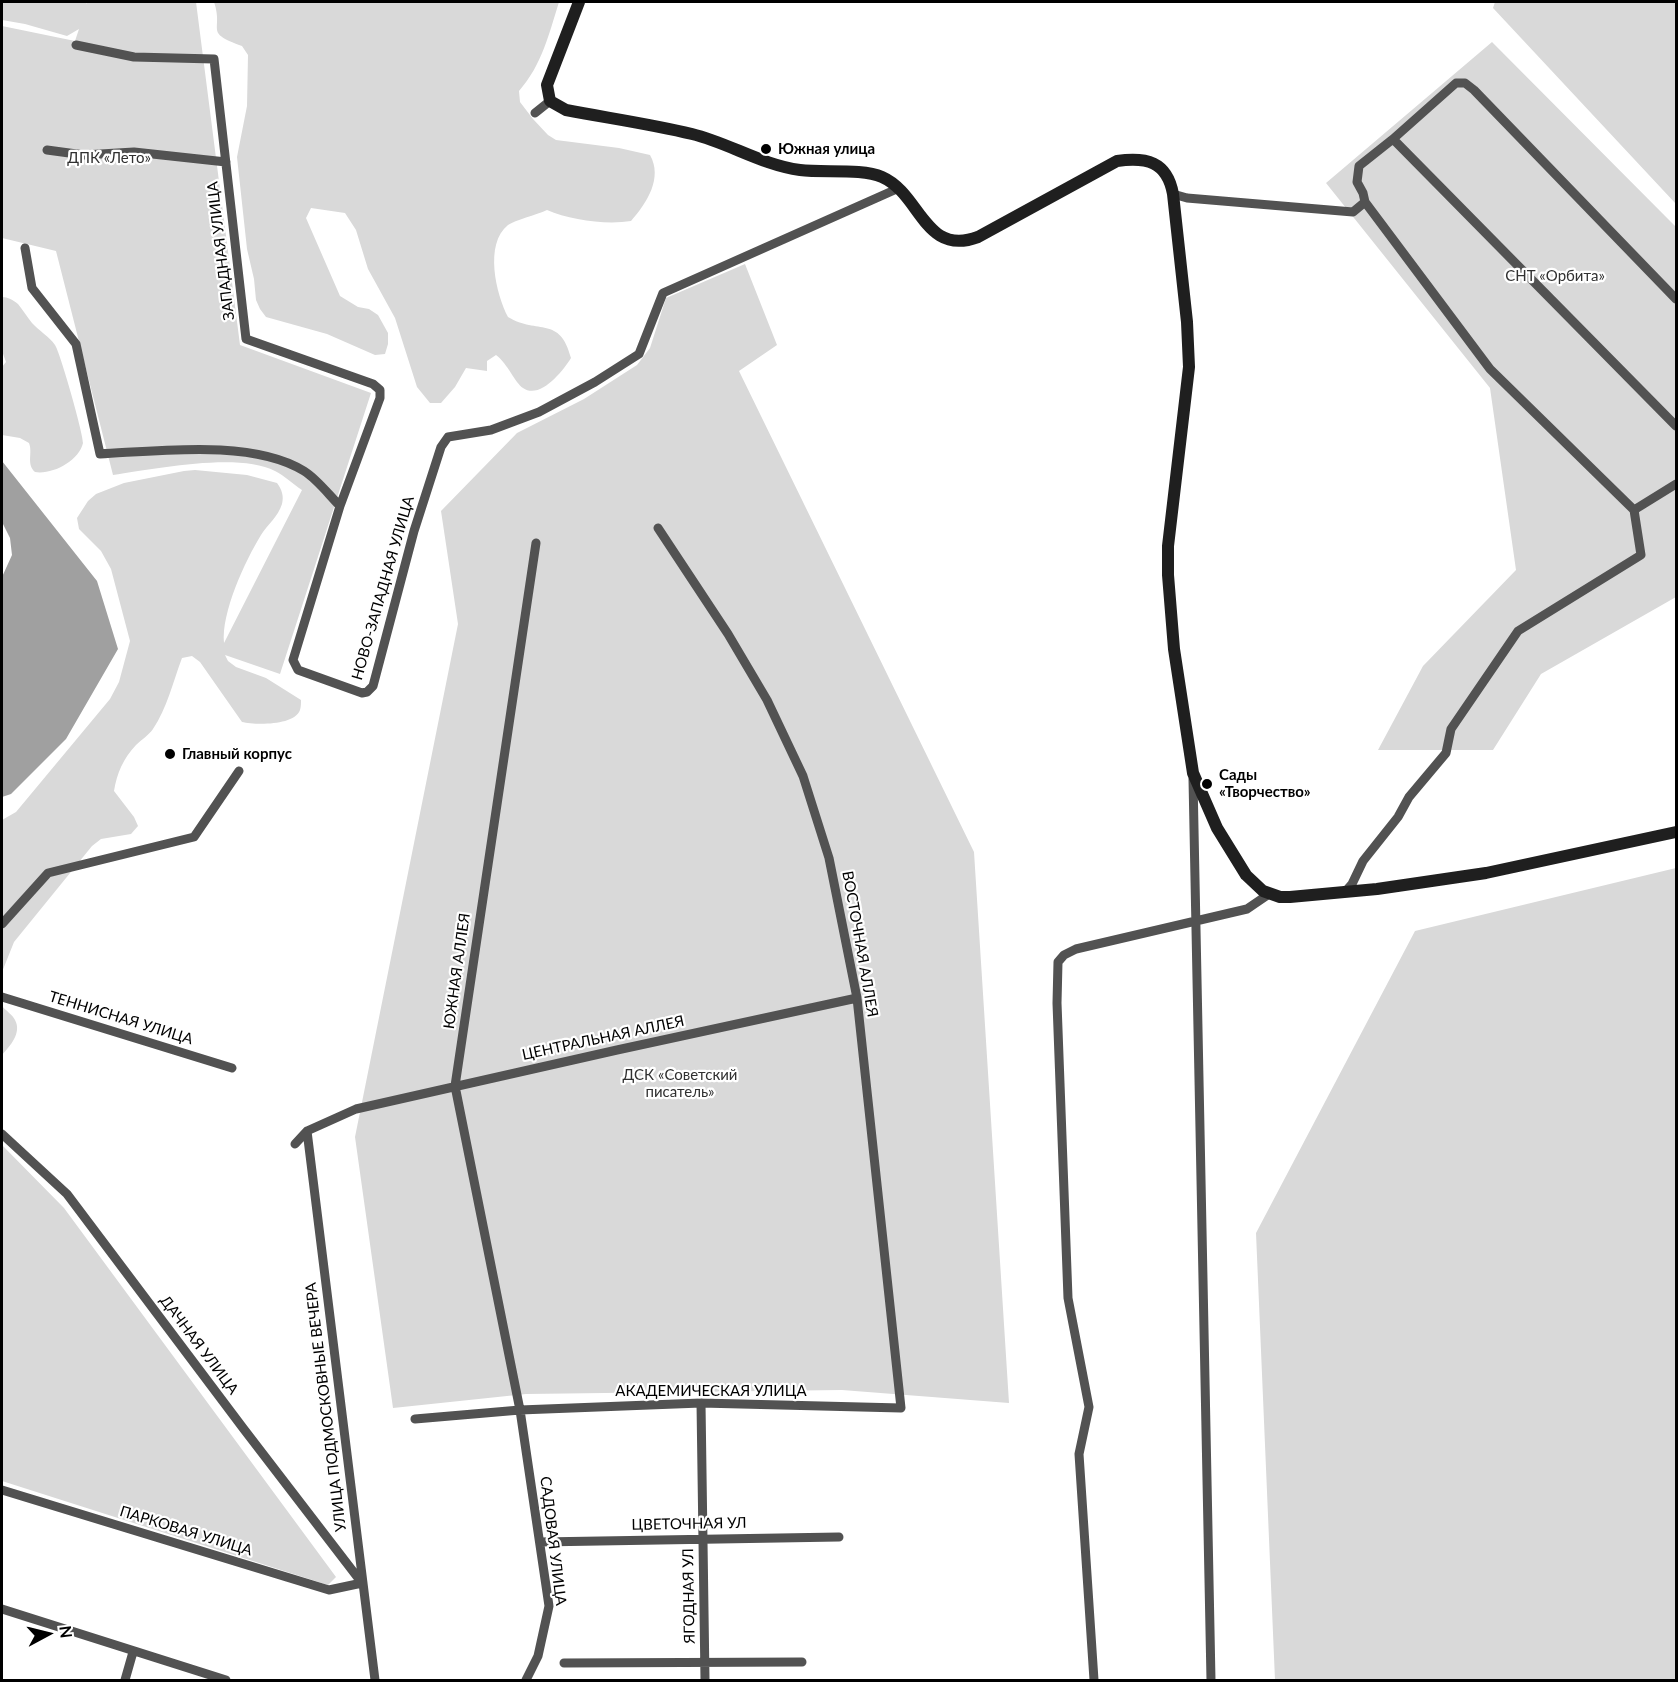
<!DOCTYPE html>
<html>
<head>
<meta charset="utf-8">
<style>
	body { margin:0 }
	#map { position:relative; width:1678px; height:1682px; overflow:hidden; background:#fff; font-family:Lato,sans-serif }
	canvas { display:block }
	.frame { position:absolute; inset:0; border:3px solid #000; pointer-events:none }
	.north { position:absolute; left:18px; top:1604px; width:60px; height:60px; -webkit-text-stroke:4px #fff; paint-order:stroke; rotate:83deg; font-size:16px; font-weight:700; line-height:24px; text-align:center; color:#000 }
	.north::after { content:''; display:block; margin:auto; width:21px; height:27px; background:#000; clip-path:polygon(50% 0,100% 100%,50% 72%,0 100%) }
</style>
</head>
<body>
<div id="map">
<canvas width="1678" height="1682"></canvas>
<div class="frame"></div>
<div class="north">N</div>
</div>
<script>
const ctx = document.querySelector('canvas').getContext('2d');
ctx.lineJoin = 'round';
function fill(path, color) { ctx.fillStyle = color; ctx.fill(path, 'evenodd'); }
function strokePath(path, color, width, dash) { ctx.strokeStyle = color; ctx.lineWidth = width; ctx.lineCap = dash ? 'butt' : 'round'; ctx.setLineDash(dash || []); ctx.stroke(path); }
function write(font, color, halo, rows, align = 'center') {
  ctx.font = font + ' Lato,sans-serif'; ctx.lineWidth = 4.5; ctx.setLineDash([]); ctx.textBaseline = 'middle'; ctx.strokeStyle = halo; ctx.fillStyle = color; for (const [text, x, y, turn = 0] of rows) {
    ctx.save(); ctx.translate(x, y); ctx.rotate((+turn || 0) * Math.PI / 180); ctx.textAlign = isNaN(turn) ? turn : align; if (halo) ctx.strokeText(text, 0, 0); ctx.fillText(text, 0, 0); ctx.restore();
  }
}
fill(new Path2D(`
	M2 2H86V4L87 2H196L240 345 371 393 280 674 225 655 228 661 236 667 266 678 301 700C301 703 301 707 300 710 294 726 255 725 242 722L200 662 192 656 182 658C173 682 167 708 153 729 148 736 142 739 136 745 123 759 117 773 114 791L134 817 138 826 131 834 101 839 92 846 14 942 2 972V820L16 812 110 699 119 682 130 641 111 569 101 551 79 529 77 518 88 501 96 494 124 483 184 471 195 470 247 475 277 483C282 490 284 496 282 504 278 517 268 524 261 535 245 561 221 613 224 643L302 490C293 484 285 476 275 471 239 452 154 469 113 475L56 251 2 238V26L75 41 79 29 67 36 25 24 2 20Z
	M214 2H559C549 34 542 65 519 91L520 102 533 119 548 135 556 140 619 148 650 155C663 178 647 203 631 221 606 225 570 220 547 210 536 215 515 220 508 225 484 244 496 294 508 317 538 335 560 315 571 358 563 371 540 400 523 388 515 383 508 364 496 355L487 361V371L466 368 455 387 441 403H430L417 387 395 318 368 269 356 230 345 213 311 208 306 218 340 296 358 307 369 309 378 315 388 333V344L385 354 375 355 327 334 266 317 260 309 256 300 254 279 247 249 237 157 247 106 248 55 242 46C203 32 224 31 214 2Z
	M1495 2H1676V204L1493 8Z
	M1492 42 1676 227V597L1541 674 1493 750H1378L1423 666 1516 570 1490 388 1326 183Z
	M745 264 777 345 739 371 974 852 1009 1403 842 1390 526 1394 393 1408 355 1137 458 624 441 511 517 433 584 399 637 365 650 348 666 298Z
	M2 297C8 297 13 300 18 304 23 310 27 317 32 323 39 331 49 336 55 345 60 352 84 436 83 443 79 461 52 475 35 472 26 464 33 453 29 443L20 438 2 435V367L6 362 2 351Z
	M1676 868V1680H1275L1256 1233 1415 931Z
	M2 1006C5 1010 13 1015 15 1020 22 1033 10 1046 2 1055Z
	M2 1145 64 1208 336 1577 328 1585 2 1481Z`), '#d9d9d9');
fill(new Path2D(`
	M2 461 97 581 118 649 66 739 11 794 2 797V577L12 555 10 538 2 522Z`), '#a0a0a0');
strokePath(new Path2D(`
	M76 45 134 57 214 59 246 339 373 384 380 390V398L340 506 293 660 298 670 362 693 367 692 373 686 414 531 441 447 448 437 491 430 539 412 595 382 639 354 663 293 899 188
	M535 113 550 101
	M1393 139 1676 426
	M47 150 84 155 134 152 226 162
	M1173 194 1187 198 1353 212 1365 202
	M25 248 32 288 76 344 100 454C159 451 253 439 304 471 317 479 329 495 340 506
	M1676 299 1474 90 1465 83H1456L1393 139 1359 166 1357 182 1363 193 1365 202 1490 369 1634 510 1676 484
	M1193 779 1211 1680
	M1345 892 1352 884 1363 861 1398 817 1409 797 1446 753 1451 729 1518 631 1641 555 1634 510
	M2 924 48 873 194 837 239 771
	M2 997 232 1068
	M307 1131 375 1680
	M2 1134 67 1194 243 1428 362 1583 329 1590 2 1490
	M295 1144 307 1131 356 1109 617 1050 857 998
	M701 1403 705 1680
	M415 1419 520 1410 701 1403 901 1408 857 998 829 858 803 776 767 700 728 634 658 528
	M540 1542 839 1537
	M2 1609 226 1680
	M564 1663 802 1662
	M125 1680 133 1652
	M526 1680 538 1656 549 1606 520 1410 455 1086 536 543
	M1094 1680 1079 1454 1089 1407 1068 1298 1057 1003 1058 962 1064 955 1076 949 1247 909 1269 894`), '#525252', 9);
strokePath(new Path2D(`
	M579 2 547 85 550 101 566 110C608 118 651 124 692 134 729 143 762 165 800 170 824 173 862 168 882 177 921 194 924 257 978 237L1117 161C1146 157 1167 161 1173 194L1187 322 1189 367 1168 546V575L1174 649 1193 773 1217 828 1246 875 1263 891 1280 897H1290L1377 889 1486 873 1676 832`), '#1f1f1f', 12);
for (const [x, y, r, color] of [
	[766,149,6,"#000"],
	[170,754,6,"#000"],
	[1207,784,6,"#000"]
]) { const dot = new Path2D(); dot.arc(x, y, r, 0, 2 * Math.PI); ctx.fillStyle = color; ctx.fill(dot); strokePath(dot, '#fff', 2); }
write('bold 15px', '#000', '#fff', [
	["Южная улица",778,149],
	["Главный корпус",182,754],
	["Сады",1219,775],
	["«Творчество»",1219,792]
], 'left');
write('15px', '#303030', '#fff', [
	["ДПК «Лето»",109,158],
	["СНТ «Орбита»",1555,276],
	["ДСК «Советский",680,1075],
	["писатель»",680,1092]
]);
write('15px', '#000', '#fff', [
	["ЗАПАДНАЯ УЛИЦА",221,251,-97],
	["НОВО-ЗАПАДНАЯ УЛИЦА",383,588,-74],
	["ВОСТОЧНАЯ АЛЛЕЯ",860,944,80],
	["ЮЖНАЯ АЛЛЕЯ",457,971,-82],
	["ТЕННИСНАЯ УЛИЦА",121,1018,17],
	["ЦЕНТРАЛЬНАЯ АЛЛЕЯ",603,1038,-12],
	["ДАЧНАЯ УЛИЦА",199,1345,53],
	["АКАДЕМИЧЕСКАЯ УЛИЦА",711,1391],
	["УЛИЦА ПОДМОСКОВНЫЕ ВЕЧЕРА",326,1407,-97],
	["ЦВЕТОЧНАЯ УЛ",689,1524,-1],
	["ПАРКОВАЯ УЛИЦА",186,1531,17],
	["САДОВАЯ УЛИЦА",553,1541,83],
	["ЯГОДНАЯ УЛ",689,1596,-91]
]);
</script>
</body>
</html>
